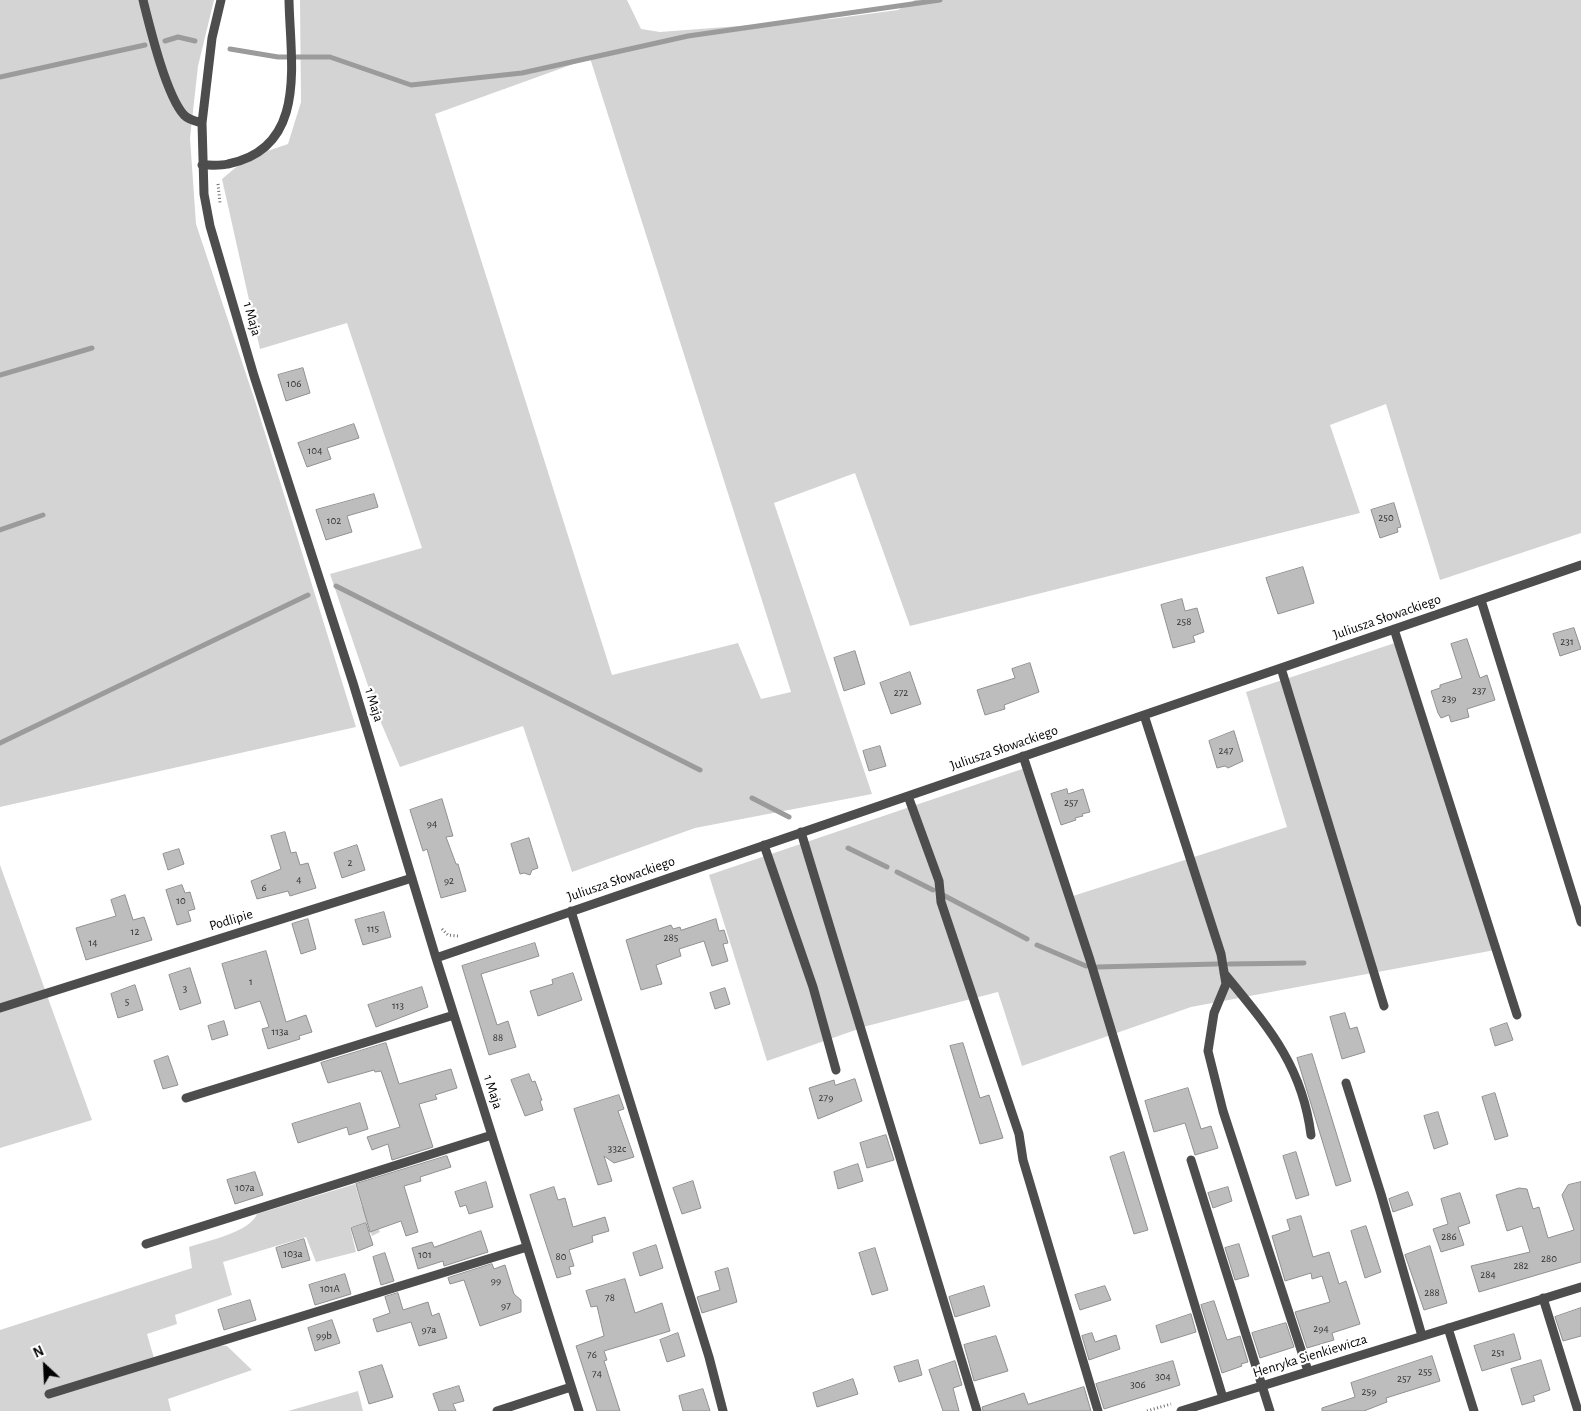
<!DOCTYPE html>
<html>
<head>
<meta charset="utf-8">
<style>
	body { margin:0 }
	#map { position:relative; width:1581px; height:1411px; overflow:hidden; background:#fff; font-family:"Alegreya Sans",sans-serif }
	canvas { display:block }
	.north { position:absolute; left:20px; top:1341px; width:50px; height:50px; -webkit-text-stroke:4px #fff; paint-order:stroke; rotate:335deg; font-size:14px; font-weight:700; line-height:20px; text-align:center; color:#000 }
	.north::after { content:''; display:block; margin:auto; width:18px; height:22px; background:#000; clip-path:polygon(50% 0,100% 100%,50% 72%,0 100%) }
</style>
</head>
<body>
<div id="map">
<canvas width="1581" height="1411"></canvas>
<div class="north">N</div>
</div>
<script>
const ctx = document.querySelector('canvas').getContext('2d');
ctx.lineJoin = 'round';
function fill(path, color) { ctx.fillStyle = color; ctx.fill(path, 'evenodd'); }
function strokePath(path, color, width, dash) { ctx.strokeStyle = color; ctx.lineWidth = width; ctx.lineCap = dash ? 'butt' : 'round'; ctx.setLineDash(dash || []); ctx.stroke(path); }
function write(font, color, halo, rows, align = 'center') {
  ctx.font = font + ' "Alegreya Sans",sans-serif'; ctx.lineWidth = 4.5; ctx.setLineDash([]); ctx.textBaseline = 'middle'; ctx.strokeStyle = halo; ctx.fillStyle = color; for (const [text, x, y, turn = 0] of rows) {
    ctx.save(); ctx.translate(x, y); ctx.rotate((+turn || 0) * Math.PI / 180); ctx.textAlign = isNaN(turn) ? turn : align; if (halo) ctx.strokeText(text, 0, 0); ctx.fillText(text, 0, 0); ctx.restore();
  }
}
fill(new Path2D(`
	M0 0H214L198 66 190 138 196 224 255 401 356 727 0 807Z
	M300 0H627L641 29 660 32 831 19 898 10 915 0H1581V533L1440 580 1386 404 1330 425 1360 513 910 626 855 473 774 503 872 794 695 828 572 872 523 726 400 767 379 718 330 574 422 548 347 323 260 349 222 179 247 158 288 144 301 102ZM590 58 791 692 761 699 738 643 612 675 435 114Z
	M1401 641 1495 950 1191 1007 1022 1066 998 992 867 1026 767 1061 709 875 1028 767 1073 896 1287 827 1246 692Z
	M0 865 92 1120 0 1148Z
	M355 1184 362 1207 368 1211 380 1232 372 1236 367 1222 350 1227 356 1252 316 1262 306 1237 223 1262 232 1295 175 1315 177 1324 147 1334 156 1365 215 1345 227 1346 252 1370 168 1399 171 1411H0V1330L192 1268 189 1247C207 1241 250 1232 257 1214Z
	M358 1391 363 1411H288Z`), '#d4d4d4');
strokePath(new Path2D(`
	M165 41 178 37 195 41
	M230 49 278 57H330L411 85 522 73 688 36 940 0
	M0 77 145 45
	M0 375 92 348
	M0 530 43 515
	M336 586 700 770
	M0 743 308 595
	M752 798 789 817
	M848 848 887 867
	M897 872 933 890
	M943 895 1027 939
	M1037 945 1086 966
	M1229 964 1304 963
	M1097 967 1217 964`), '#9b9b9b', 5);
const building = new Path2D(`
	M303 368 310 393 286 401 278 375Z
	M354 424 359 438 327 448 331 459 307 467 298 443Z
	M374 494 378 507 347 516 352 532 326 540 316 510Z
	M1394 503 1401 527 1397 528 1398 532 1380 538 1371 510Z
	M1303 567 1314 603 1278 614 1266 578Z
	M1182 599 1185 611 1197 608 1204 632 1193 636 1195 642 1173 648 1161 605Z
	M1574 628 1581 649 1560 656 1553 634Z
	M1467 639 1480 678 1487 675 1495 700 1467 709 1469 717 1451 722 1449 715 1441 718 1438 713 1431 691 1440 688V685L1462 678 1451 644Z
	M855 651 865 684 844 691 834 658Z
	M1030 663 1039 692 1004 705 1005 709 985 715 977 690 1015 678 1012 669Z
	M910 672 921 704 891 714 880 683Z
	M1234 731 1243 761 1228 768 1225 766 1217 768 1209 741Z
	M880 746 886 766 869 771 863 751Z
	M1067 789 1068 794 1083 789 1090 812 1082 814 1083 816 1075 818 1076 820 1061 825 1051 794Z
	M442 799 453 836 446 837 456 864H458L466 891 441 898 427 849 423 851 410 810Z
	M285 832 291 853 296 852 300 865 308 863 316 888 290 896 288 891 257 899 251 881 281 869 271 836Z
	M529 838 538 868 532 870 530 875 524 873 520 874 511 844Z
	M357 845 365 870 342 878 334 853Z
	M179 849 184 864 168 870 163 854Z
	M182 885 185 893 190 892 195 909 188 911 191 921 177 925 166 890Z
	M125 895 133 920 144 917 152 940 86 960 76 928 116 916 111 900Z
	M384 912 391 937 363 945 355 920Z
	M308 919 316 949 301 954 292 924Z
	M716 919 719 931 724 930 728 943 723 944 728 961 712 966 704 941 679 949 681 956 656 965 662 984 641 990 626 940 671 925 673 929 680 927 681 930Z
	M535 943 539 956 481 974 497 1025 508 1021 516 1047 489 1055 462 966Z
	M266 951 286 1022 306 1015 312 1032 299 1036 300 1039 268 1049 262 1029 269 1027 260 1001 235 1009 222 964Z
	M190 968 201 1003 180 1010 169 975Z
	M573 973 582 1000 538 1016 530 991 553 984 552 980Z
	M135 985 143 1010 118 1018 111 994Z
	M422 987 428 1007 376 1027 368 1005Z
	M725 988 730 1004 715 1009 710 993Z
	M1345 1013 1350 1029 1357 1027 1365 1052 1342 1059 1330 1017Z
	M224 1021 228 1035 212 1040 208 1026Z
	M1507 1023 1513 1040 1495 1046 1490 1029Z
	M386 1043 399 1084 451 1069 457 1088 435 1095 437 1099 419 1104 433 1147 392 1160 388 1144 372 1150 367 1137 400 1127 381 1071 375 1072 374 1070 328 1083 321 1063Z
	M963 1043 980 1098 989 1095 1003 1138 980 1144 950 1046Z
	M1312 1054 1351 1181 1336 1186 1297 1058Z
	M168 1056 178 1085 163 1089 154 1061Z
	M529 1074 532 1082 535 1081 542 1100 540 1101 543 1110 525 1116 511 1080Z
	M855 1079 862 1101 818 1119 809 1088 834 1080 835 1085Z
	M1188 1088 1201 1129 1211 1126 1218 1148 1195 1155 1185 1123 1154 1132 1145 1101Z
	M1495 1093 1508 1136 1495 1140 1482 1097Z
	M619 1095 624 1109 618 1111 634 1157 614 1163 604 1156 612 1181 598 1185 574 1109Z
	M360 1103 368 1129 349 1135 347 1127 298 1143 292 1124Z
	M1438 1112 1448 1144 1434 1149 1424 1116Z
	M886 1135 894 1160 867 1168 860 1143Z
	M1124 1152 1148 1230 1134 1234 1110 1157Z
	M1296 1152 1309 1195 1296 1199 1283 1156Z
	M447 1156 451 1167 420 1177 421 1181 404 1186 418 1232 406 1236 401 1221 370 1232 356 1184Z
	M858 1164 863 1181 838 1189 834 1172Z
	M255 1172 263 1195 235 1204 227 1180Z
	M693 1181 701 1208 682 1214 673 1188Z
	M486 1182 493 1207 469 1214 466 1205 460 1207 455 1192Z
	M1581 1182V1262L1479 1292 1471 1266 1530 1252 1522 1226 1507 1231 1496 1195 1519 1188 1527 1189 1533 1209 1539 1207 1548 1238 1574 1230 1562 1195 1568 1185Z
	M554 1187 558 1200 565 1198 573 1227 605 1217 609 1231 592 1236 593 1242 569 1250 574 1266 569 1267 571 1274 557 1278 530 1195Z
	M1228 1187 1232 1201 1213 1208 1208 1193Z
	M1408 1192 1413 1205 1393 1212 1389 1199Z
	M1460 1193 1470 1223 1458 1227 1464 1245 1441 1252 1433 1229 1448 1224 1441 1199Z
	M1301 1216 1313 1257 1329 1252 1339 1284 1346 1281 1360 1324 1332 1333 1334 1340 1307 1348 1295 1312 1330 1302 1322 1276 1312 1279 1311 1273 1285 1281 1272 1236 1290 1230 1287 1220Z
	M366 1223 373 1245 358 1251 351 1228Z
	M1366 1226 1381 1272 1365 1278 1351 1231Z
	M481 1231 488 1252 444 1266 443 1261 418 1269 412 1248 432 1242 434 1247Z
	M304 1239 310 1260 282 1268 276 1248Z
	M1239 1244 1249 1276 1235 1280 1225 1248Z
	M656 1245 663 1268 640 1276 633 1253Z
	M1430 1246 1447 1303 1424 1310 1405 1255Z
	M875 1248 888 1290 872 1295 859 1253Z
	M385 1253 394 1281 381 1285 373 1257Z
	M492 1264 494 1269 505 1265 514 1294 521 1300V1312L480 1326 464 1280 450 1284 448 1278Z
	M728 1268 737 1302 702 1313 697 1297 720 1290 715 1272Z
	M345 1274 351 1294 315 1305 309 1285Z
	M625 1279 635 1313 662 1303 670 1331 604 1351 607 1360 604 1361 620 1411H597L576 1346 604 1336 597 1306 591 1307 586 1291Z
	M984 1286 990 1306 955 1317 949 1297Z
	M1105 1286 1111 1300 1080 1310 1075 1295Z
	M398 1293 403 1310 428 1302 432 1316 439 1313 447 1338 419 1346 411 1322 377 1332 373 1319 390 1313 385 1297Z
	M250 1300 256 1320 224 1330 218 1310Z
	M1214 1301 1227 1340 1240 1336 1248 1362 1241 1364 1242 1366 1222 1373 1201 1305Z
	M1581 1308V1336L1563 1341 1555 1317Z
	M1191 1314 1196 1332 1161 1343 1156 1326Z
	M332 1320 340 1343 315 1351 308 1328Z
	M1286 1323 1294 1347 1260 1358 1252 1333Z
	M678 1333 685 1356 667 1362 660 1340Z
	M1092 1333 1095 1342 1116 1335 1120 1349 1089 1360 1082 1336Z
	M1514 1334 1521 1359 1482 1371 1474 1346Z
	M996 1336 1008 1371 974 1381 964 1345Z
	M1432 1356 1440 1381 1386 1398 1387 1402 1364 1411H1322V1408L1355 1397 1351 1383Z
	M918 1360 922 1375 899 1382 894 1367Z
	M1541 1360 1550 1390 1533 1396 1535 1401 1522 1405 1511 1369Z
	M955 1361 962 1385 953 1388 959 1411H943L929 1370Z
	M1173 1361 1180 1385 1104 1409 1096 1384Z
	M382 1365 393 1397 369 1404 359 1372Z
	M853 1379 858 1394 817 1407 813 1393Z
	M459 1386 464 1401 453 1404 456 1411H439L433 1394Z
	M1084 1387 1091 1411H983L982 1407 1024 1393 1028 1404Z
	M703 1389 710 1411H683L679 1396Z`);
fill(building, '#bdbdbd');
strokePath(building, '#919191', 1);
strokePath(new Path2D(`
	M218 184 220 203
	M442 929 448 935 458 936
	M1147 1411 1171 1404`), '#6f6f6f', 3, [1, 2.5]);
strokePath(new Path2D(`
	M143 0C150 28 166 95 184 115 189 120 195 121 202 123
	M221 0 212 38 202 123 204 194 210 226 254 376 353 683 436 958 579 1411
	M202 165C210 165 220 166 228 164 309 148 290 61 289 0
	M1481 600 1581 922
	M1394 629 1517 1015
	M1281 668 1384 1006
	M1144 715 1221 954 1226 984 1214 1013 1208 1051 1223 1111 1308 1371
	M1023 756 1090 960 1223 1398
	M908 796 939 881 941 902 1019 1134 1023 1160 1098 1411
	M801 832 977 1411
	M764 845 813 987 836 1070
	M571 911 709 1357 723 1411
	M436 958 1581 565
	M1224 973C1267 1026 1302 1064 1311 1135
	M0 1008 412 878
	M1346 1083 1381 1194 1422 1336
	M186 1098 454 1015
	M1191 1160 1270 1411
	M146 1244 492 1135
	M1543 1298 1578 1411
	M1448 1328 1474 1411
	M49 1394 527 1247
	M497 1411 571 1387
	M1181 1411 1581 1287`), '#4d4d4d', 9);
write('11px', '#2f2f2f', null, [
	["106",294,384],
	["104",315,451],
	["250",1386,518],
	["102",334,521],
	["258",1184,622],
	["231",1567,642],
	["237",1479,691],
	["272",901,693],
	["239",1449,699],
	["247",1226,751],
	["257",1071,803],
	["94",432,824],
	["2",350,863],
	["4",299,880],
	["92",449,881],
	["6",264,888],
	["10",181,901],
	["115",373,929],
	["12",135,932],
	["285",671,938],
	["14",93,943],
	["1",251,982],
	["3",185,989],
	["5",127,1002],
	["113",398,1006],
	["113a",280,1032],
	["88",498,1038],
	["279",826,1098],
	["332c",617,1149],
	["107a",245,1188],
	["286",1449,1237],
	["103a",293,1254],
	["101",425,1255],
	["80",561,1257],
	["280",1549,1259],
	["282",1521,1266],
	["284",1488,1275],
	["99",496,1281],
	["101A",330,1289],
	["288",1432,1293],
	["78",610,1298],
	["97",506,1306],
	["294",1321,1329],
	["97a",429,1330],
	["99b",324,1336],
	["251",1498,1353],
	["76",592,1355],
	["255",1425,1372],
	["74",597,1374],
	["304",1163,1377],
	["257",1404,1379],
	["306",1138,1385],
	["259",1369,1392]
]);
write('14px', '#000', '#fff', [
	["1 Maja",252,319,74],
	["Juliusza Słowackiego",1387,617,-19],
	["1 Maja",374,705,73],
	["Juliusza Słowackiego",1004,748,-19],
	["Juliusza Słowackiego",621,879,-19],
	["Podlipie",231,920,-17],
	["1 Maja",493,1092,72],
	["Henryka Sienkiewicza",1310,1356,-17]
]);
</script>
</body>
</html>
